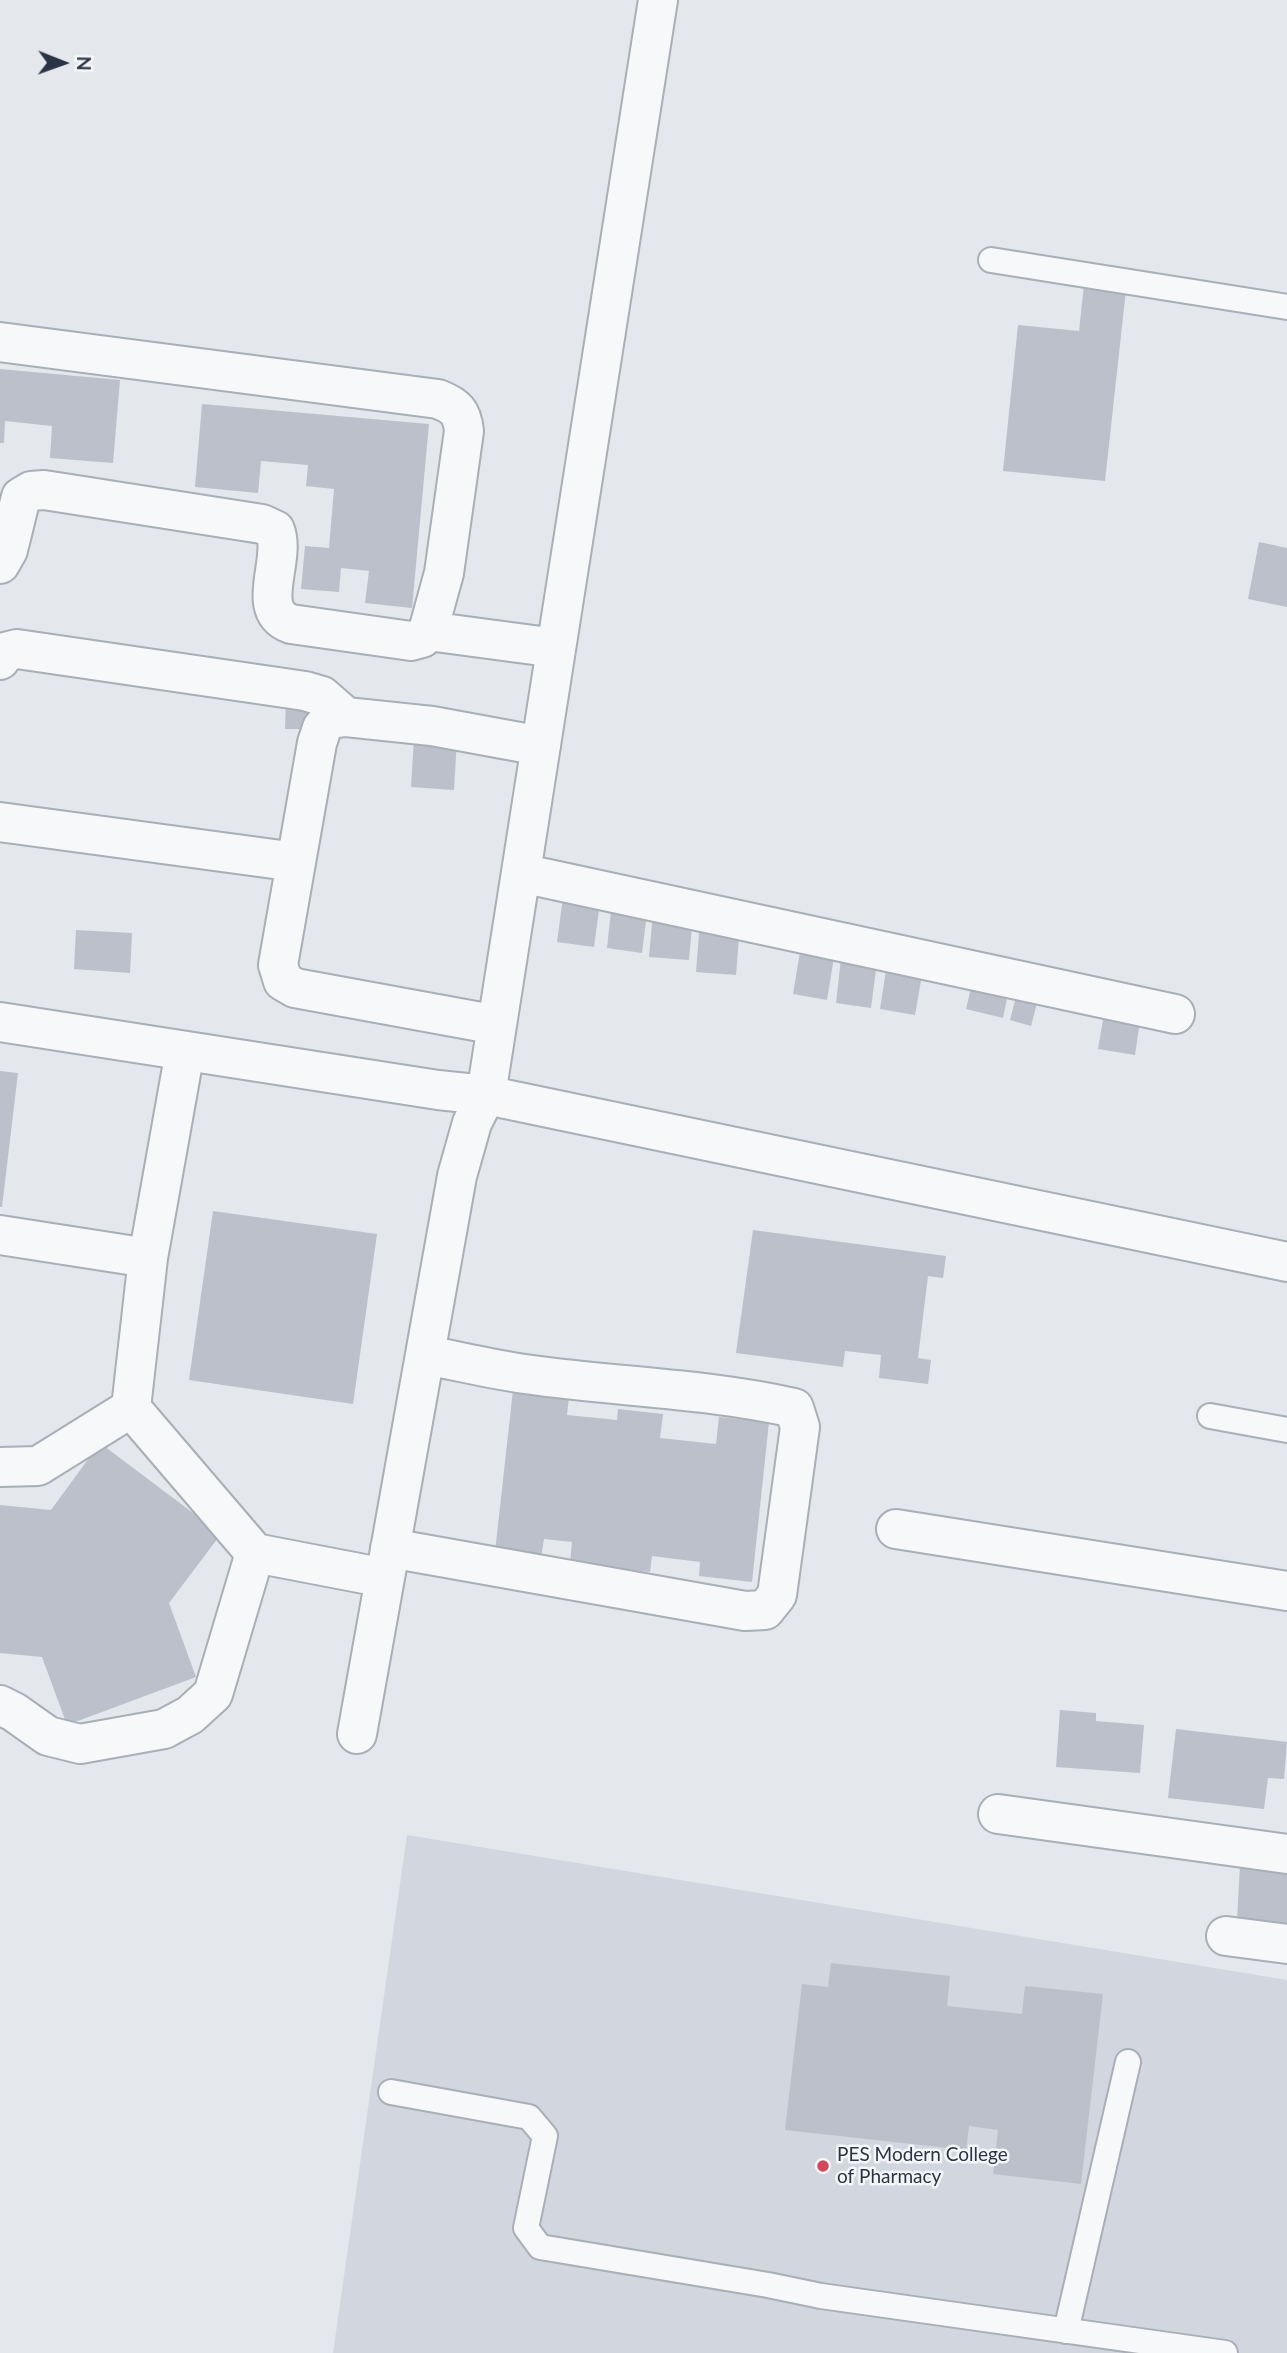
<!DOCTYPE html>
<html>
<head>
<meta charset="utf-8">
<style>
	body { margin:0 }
	#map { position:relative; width:1287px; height:2353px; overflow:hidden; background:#e4e7ec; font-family:Lato,sans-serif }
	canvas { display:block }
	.north { position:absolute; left:28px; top:28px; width:70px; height:70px; -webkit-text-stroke:5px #f4f6f9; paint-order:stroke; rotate:91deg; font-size:19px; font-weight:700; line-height:28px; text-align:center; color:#2b3445 }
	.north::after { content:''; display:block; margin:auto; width:24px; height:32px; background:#2b3445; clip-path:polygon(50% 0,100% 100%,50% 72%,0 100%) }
</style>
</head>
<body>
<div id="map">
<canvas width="1287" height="2353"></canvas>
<div class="north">N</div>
</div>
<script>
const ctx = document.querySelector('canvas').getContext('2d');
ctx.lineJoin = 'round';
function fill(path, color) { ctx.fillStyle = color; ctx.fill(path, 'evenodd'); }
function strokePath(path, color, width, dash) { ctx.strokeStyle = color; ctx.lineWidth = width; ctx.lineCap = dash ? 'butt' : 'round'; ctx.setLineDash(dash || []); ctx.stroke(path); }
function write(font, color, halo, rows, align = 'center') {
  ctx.font = font + ' Lato,sans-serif'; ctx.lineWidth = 5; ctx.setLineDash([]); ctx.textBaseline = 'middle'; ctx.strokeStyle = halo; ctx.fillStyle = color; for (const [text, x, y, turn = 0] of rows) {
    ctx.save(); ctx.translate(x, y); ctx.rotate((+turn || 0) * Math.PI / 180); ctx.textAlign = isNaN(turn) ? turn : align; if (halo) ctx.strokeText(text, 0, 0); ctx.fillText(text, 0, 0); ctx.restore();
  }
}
fill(new Path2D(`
	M407 1835 1287 1980V2353H333Z`), '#d2d6de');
fill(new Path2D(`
	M1084 285 1126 290 1105 481 1003 471 1018 325 1079 331Z
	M0 369 120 380 113 463 50 458 52 426 5 421 4 443H0Z
	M202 404 429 424 412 608 365 603 369 571 341 568 339 592 301 589 305 546 329 548 334 489 306 486 308 465 261 461 258 493 195 487Z
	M1259 542 1287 548V607L1248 599Z
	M286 699H313V729H285Z
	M414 737 457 739 454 790 411 787Z
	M564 890 601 895 594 947 557 942Z
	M612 901 648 905 642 953 607 948Z
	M653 912 693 914 689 960 649 957Z
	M700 921 740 925 736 975 696 972Z
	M76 930 132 933 130 973 74 969Z
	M802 940 836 945 827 1000 793 994Z
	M842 950 878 954 871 1008 836 1003Z
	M888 957 924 963 915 1015 880 1009Z
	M975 971 1011 979 1003 1018 966 1009Z
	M1019 986 1040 992 1031 1026 1010 1020Z
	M1105 1008 1141 1014 1135 1055 1098 1049Z
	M0 1071 18 1073 2 1207H0Z
	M213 1211 377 1234 353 1404 189 1380Z
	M753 1230 946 1256 943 1278 928 1276 918 1358 931 1360 928 1384 879 1378 881 1355 845 1351 843 1367 736 1353Z
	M513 1390 569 1396 567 1415 617 1420 618 1409 663 1414 660 1438 716 1444 719 1417 769 1422 752 1582 699 1576 700 1562 652 1556 650 1572 570 1564 572 1542 544 1539 541 1557 495 1552Z
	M100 1443 221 1534 169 1603 196 1677 67 1725 42 1657 0 1653V1505L51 1510Z
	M1060 1710 1096 1713V1721L1144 1725 1140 1773 1056 1767Z
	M1176 1729 1287 1742 1284 1779 1268 1778 1264 1809 1168 1798Z
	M1240 1865 1287 1868V1925L1237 1921Z
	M831 1963 950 1976 947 2006 1022 2014 1025 1986 1103 1994 1081 2184 993 2174 998 2130 969 2126 966 2150 785 2130 802 1984 828 1987Z`), '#bbc0ca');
const lane = new Path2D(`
	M991 260 1287 307
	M1210 1416 1287 1430
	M391 2092 529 2117 545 2136 526 2228 540 2247 768 2285 821 2296 1225 2353
	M1066 2331 1128 2062`);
const street = new Path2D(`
	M0 342 438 399C456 406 462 412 464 431L444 573 428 631 422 638 411 641 291 624C253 610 287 560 275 530L262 524 44 490 31 491 21 497 8 550 0 564
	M428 631 556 648
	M0 660 5 652 17 649 305 691 322 696 346 717
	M0 822 296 862
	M521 873 1175 1014
	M0 1022 438 1090 486 1095 1287 1262
	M497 1025 295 988 283 981 278 965 317 743 322 728 330 719 346 717 432 726 541 746
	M185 1051 148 1258 131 1408 255 1553 385 1578
	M0 1235 148 1258
	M0 1467 38 1466 131 1408
	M896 1529 1287 1591
	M390 1548 745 1611 765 1610 777 1595 800 1427 794 1408C706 1388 614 1387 525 1374 491 1369 458 1361 425 1355
	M0 1705 14 1712 48 1736 80 1744 164 1729 190 1715 213 1694 255 1553
	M357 1734 457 1176 472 1123 486 1095 658 0
	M998 1814 1287 1854
	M1226 1936 1287 1944`);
strokePath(lane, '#a9aeb7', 28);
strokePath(street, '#a9aeb7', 42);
strokePath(lane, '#f7f8fa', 24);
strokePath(street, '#f7f8fa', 38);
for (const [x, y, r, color] of [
	[823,2166,7,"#d1495b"]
]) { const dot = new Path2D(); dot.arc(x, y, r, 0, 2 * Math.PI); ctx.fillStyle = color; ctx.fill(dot); strokePath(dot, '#f4f6f9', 2.5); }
write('19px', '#2b3445', '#f4f6f9', [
	["PES Modern College",837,2155],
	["of Pharmacy",837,2177]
], 'left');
</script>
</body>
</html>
